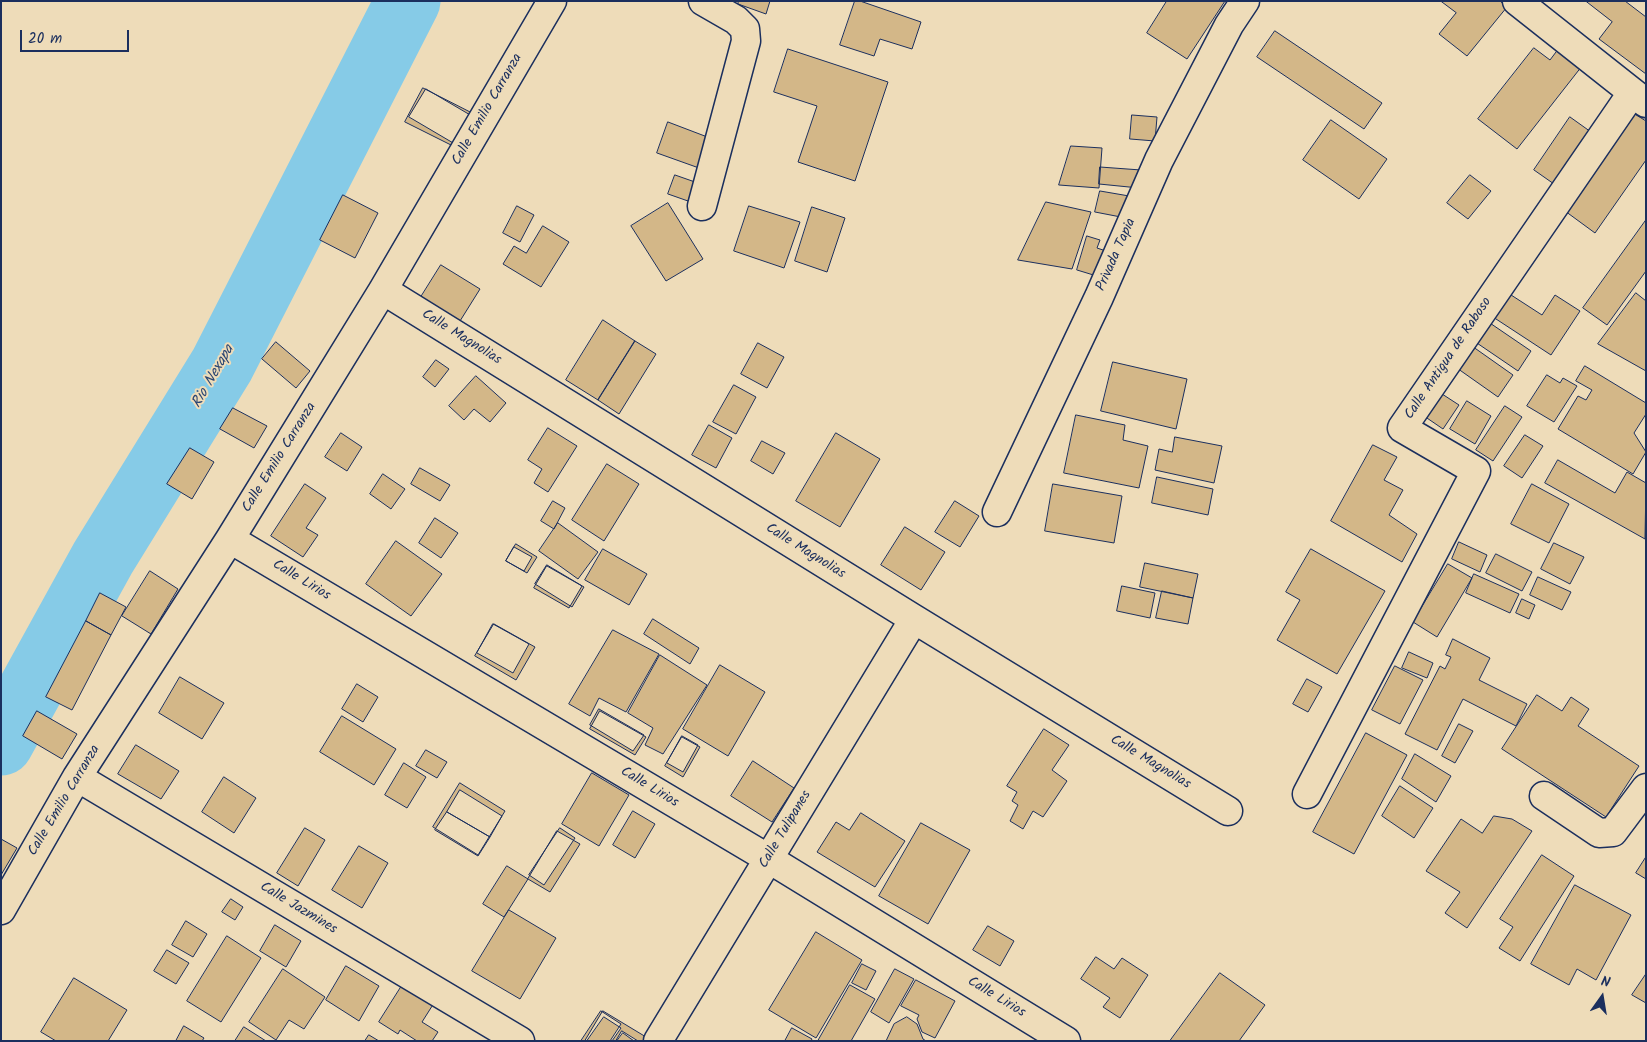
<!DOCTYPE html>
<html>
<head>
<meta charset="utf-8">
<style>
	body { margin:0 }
	#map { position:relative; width:1647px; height:1042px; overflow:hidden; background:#eedcb9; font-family:Kalam,sans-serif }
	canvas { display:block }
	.frame { position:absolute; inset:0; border:2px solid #1b2f5e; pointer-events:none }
	.north { position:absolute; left:1577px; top:972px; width:50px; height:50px; -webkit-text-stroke:4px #eedcb9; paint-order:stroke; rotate:13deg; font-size:14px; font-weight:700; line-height:20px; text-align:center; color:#1b2f5e }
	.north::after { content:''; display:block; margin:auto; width:18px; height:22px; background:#1b2f5e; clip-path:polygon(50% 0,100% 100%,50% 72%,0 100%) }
	.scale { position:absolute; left:20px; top:30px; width:109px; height:22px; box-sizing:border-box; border:2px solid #1b2f5e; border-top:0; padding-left:6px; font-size:15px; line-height:18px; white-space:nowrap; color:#1b2f5e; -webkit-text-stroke:4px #eedcb9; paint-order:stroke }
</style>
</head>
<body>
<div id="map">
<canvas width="1647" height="1042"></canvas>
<div class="frame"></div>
<div class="north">N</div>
<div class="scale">20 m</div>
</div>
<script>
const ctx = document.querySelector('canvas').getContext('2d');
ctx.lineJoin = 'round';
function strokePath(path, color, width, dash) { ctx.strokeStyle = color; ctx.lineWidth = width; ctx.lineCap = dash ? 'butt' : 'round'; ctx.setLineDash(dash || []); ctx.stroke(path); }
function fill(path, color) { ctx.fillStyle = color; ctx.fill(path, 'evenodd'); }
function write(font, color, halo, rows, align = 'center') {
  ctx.font = font + ' Kalam,sans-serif'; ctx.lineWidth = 4; ctx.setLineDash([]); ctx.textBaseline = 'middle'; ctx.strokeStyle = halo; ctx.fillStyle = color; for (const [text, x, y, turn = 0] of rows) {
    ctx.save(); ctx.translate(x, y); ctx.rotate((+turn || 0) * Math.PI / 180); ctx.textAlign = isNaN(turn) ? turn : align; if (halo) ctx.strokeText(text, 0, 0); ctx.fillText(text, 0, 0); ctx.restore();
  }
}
strokePath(new Path2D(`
	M1 743 103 558 222 365 408 1`), '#86cbe7', 65);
const building = new Path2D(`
	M739 1H770L766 14 738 4Z
	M855 1H860L921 22 912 49 880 39 874 56 840 45Z
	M1167 1H1225L1187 59 1147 33Z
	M1441 1H1500L1507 7 1467 56 1439 34 1456 13Z
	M1586 1H1625L1646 17V74L1599 39 1612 22Z
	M1275 31 1382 103 1364 129 1257 57Z
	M1534 48 1550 60 1559 48 1582 66 1517 149 1478 119Z
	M788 49 888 82 855 181 798 162 817 106 774 92Z
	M423 88 476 115 459 149 405 122Z
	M426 89 477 119 460 147 409 117Z
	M1633 113 1646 121V160L1595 233 1565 211Z
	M1132 115 1157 117 1155 141 1130 139Z
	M1570 117 1591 132 1554 184 1534 170Z
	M1331 120 1387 159 1359 199 1303 160Z
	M668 122 710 138 699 168 657 153Z
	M1071 146 1102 148 1099 188 1059 185Z
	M1100 167 1141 170 1139 188 1099 184Z
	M675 175 695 182 688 201 668 194Z
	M1470 175 1491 191 1468 219 1447 203Z
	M1100 191 1135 197 1126 218 1095 212Z
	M343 195 378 213 355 258 320 240Z
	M1046 202 1091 212 1072 269 1018 260Z
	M668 203 703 259 666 281 631 226Z
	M517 206 534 215 520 242 503 233Z
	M749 206 800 222 784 268 734 251Z
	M812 207 845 218 827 272 795 261Z
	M1646 220V271L1607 325 1583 308Z
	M543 226 569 242 541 287 503 264 514 246 526 253Z
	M1087 236 1100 240 1097 248 1109 252 1100 277 1077 270Z
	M441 265 480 289 460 321 421 297Z
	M1508 293 1542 315 1555 295 1580 311 1551 355 1493 317Z
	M1636 293 1646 301V371L1598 344Z
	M1484 319 1531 351 1518 371 1471 339Z
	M603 320 635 341 598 400 566 380Z
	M635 341 656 354 619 414 598 400Z
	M276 342 310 371 296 388 262 359Z
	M758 343 784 357 767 388 741 374Z
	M1469 344 1513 375 1498 397 1454 366Z
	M436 360 449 369 435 387 423 377Z
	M1113 362 1187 379 1176 429 1101 411Z
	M1585 366 1646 403V414L1634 433 1646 452 1633 474 1558 429 1578 396 1586 400 1592 390 1576 381Z
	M1547 375 1560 383 1563 378 1577 386 1554 422 1527 406Z
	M476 376 506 403 490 422 474 409 464 420 449 406Z
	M734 385 756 397 736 434 713 422Z
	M1439 392 1459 405 1443 429 1424 416Z
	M1467 401 1491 416 1475 444 1450 429Z
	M1505 406 1522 417 1493 461 1476 450Z
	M233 408 267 426 254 448 220 429Z
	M1076 415 1125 425 1123 440 1148 446 1139 488 1064 473Z
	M709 425 732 438 716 468 692 455Z
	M548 428 577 446 548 492 534 483 542 469 528 460Z
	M341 433 362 447 347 471 325 457Z
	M836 433 880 459 840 527 796 501Z
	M1525 435 1543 446 1522 478 1504 466Z
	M1175 437 1222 446 1214 483 1155 470 1159 449 1172 452Z
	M762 441 785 453 773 474 751 461Z
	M1373 445 1397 457 1384 480 1403 490 1389 515 1417 534 1402 562 1331 521Z
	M190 448 214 462 192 499 167 484Z
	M1558 460 1615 493 1627 472 1646 483 1645 539 1545 483Z
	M607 464 639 484 604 541 572 520Z
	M420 468 450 485 440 501 411 484Z
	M383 474 405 489 391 509 370 494Z
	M1157 477 1213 489 1208 515 1152 503Z
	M305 484 326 498 306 528 318 535 303 557 271 536Z
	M1053 484 1122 496 1114 543 1045 531Z
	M1532 484 1569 504 1549 543 1511 524Z
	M553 501 565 508 554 529 541 521Z
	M955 501 979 516 960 547 935 532Z
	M435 518 458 533 441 558 419 543Z
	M558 523 598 552 578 579 539 551Z
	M905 527 945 552 921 590 881 565Z
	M396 541 442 574 411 616 366 584Z
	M1459 542 1487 555 1480 572 1452 559Z
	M1554 543 1584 557 1570 584 1541 569Z
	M516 544 537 557 527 573 506 561Z
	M514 547 532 557 524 571 506 561Z
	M603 549 647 574 629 605 585 580Z
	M1311 549 1385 591 1337 674 1277 640 1300 600 1286 592Z
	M1496 554 1532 572 1522 591 1486 573Z
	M1145 563 1198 574 1193 598 1140 587Z
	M1448 564 1472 578 1437 637 1413 622Z
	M547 565 584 587 572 607 535 584Z
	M547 566 582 586 569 608 534 588Z
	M150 571 178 589 151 634 122 616Z
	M1474 574 1519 594 1510 613 1466 593Z
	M1538 577 1571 592 1562 610 1530 595Z
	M1122 586 1155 593 1150 618 1117 611Z
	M1162 591 1193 598 1188 624 1156 618Z
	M100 593 126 607 111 635 86 621Z
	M1522 599 1535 605 1529 619 1516 613Z
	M653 619 699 648 690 664 644 634Z
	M86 621 111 635 72 710 46 697Z
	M493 624 529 644 513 673 477 653Z
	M494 624 535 647 516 680 475 656Z
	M613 630 659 654 626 712 599 698 590 716 569 704Z
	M1453 639 1490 658 1479 680 1527 704 1516 726 1463 699 1437 750 1405 734 1440 666 1445 669 1451 657 1446 655Z
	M1409 652 1433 663 1427 678 1402 668Z
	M660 655 707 685 663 754 645 745 653 728 628 713Z
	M720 665 765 692 728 756 683 729Z
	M1395 666 1423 680 1400 724 1372 710Z
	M180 677 224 703 202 739 159 713Z
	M1307 679 1322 687 1308 712 1293 704Z
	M357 684 378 697 363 722 342 709Z
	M1537 695 1562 711 1571 697 1589 709 1578 726 1639 766 1606 817 1502 749Z
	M599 709 644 735 633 751 590 725Z
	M37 711 77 734 62 759 23 736Z
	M600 711 646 737 635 755 590 729Z
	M342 716 396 749 374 785 320 752Z
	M1459 724 1473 731 1455 763 1442 756Z
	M1044 729 1069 745 1052 770 1067 781 1043 817 1033 811 1023 829 1010 821 1018 805 1012 801 1017 792 1007 786Z
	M1366 733 1407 755 1354 854 1313 832Z
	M682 736 698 745 683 772 667 763Z
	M682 737 700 747 683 777 665 766Z
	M136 745 179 771 161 799 118 774Z
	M426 750 447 762 437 778 416 766Z
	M1415 754 1451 776 1436 802 1402 779Z
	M753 761 794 788 772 822 731 796Z
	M404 763 426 777 407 808 385 795Z
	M592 773 629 795 599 846 562 824Z
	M224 777 256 798 234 833 202 812Z
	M460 783 505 811 478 855 433 827Z
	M1400 786 1433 808 1414 838 1382 816Z
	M460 790 502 816 490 837 447 812Z
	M633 811 655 824 635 858 613 845Z
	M447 812 490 837 478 856 435 830Z
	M861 813 905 841 875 887 817 852 836 822 849 830Z
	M1494 816 1512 819 1532 831 1467 928 1445 913 1460 892 1426 871 1461 819 1482 833Z
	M921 823 970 850 928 924 879 896Z
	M305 828 325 840 298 886 277 873Z
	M560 828 575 838 544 885 529 875Z
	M557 831 580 844 550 892 528 879Z
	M1 839 17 848 1 875Z
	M359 846 388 863 362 908 332 890Z
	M1542 855 1574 876 1520 961 1499 948 1513 927 1500 919Z
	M1646 857V879L1636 873Z
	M507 866 528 879 504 917 483 904Z
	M1575 885 1631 915 1596 980 1577 969 1569 985 1531 964Z
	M231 899 243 907 235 920 222 912Z
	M509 910 556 938 520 999 472 971Z
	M186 921 207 934 193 957 172 945Z
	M275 925 301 941 286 967 260 951Z
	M988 926 1014 941 1000 966 973 950Z
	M816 932 862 960 816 1038 769 1010Z
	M227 936 261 958 221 1022 187 1001Z
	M167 950 189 963 176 984 154 971Z
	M1096 957 1114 969 1122 958 1148 975 1120 1018 1103 1007 1110 998 1081 979Z
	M862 964 876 971 866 990 852 983Z
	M346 966 379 986 359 1021 326 1000Z
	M283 969 325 997 304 1029 289 1020 276 1040 249 1022Z
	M895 969 914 979 889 1023 871 1012Z
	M1220 973 1265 1005 1239 1041H1170Z
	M1646 974V1003L1632 995Z
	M74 978 127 1010 108 1041H56L41 1032Z
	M916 980 955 1001 935 1038 922 1032 917 1019 919 1015 901 1006Z
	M403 984 434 1003 422 1022 438 1032 432 1041H417L400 1030 398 1034 379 1022Z
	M850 985 875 999 851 1041H818Z
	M601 1011 621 1024 610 1041H581Z
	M603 1011 651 1040V1041H585Z
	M604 1017 621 1028 612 1041H587Z
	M907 1017 917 1024 923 1039 926 1041H886L894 1024Z
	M184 1026 204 1038 202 1041H176Z
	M244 1027 266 1041H235Z
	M792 1028 812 1039 811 1041H785Z
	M622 1031 638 1041H616Z
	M623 1033 634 1041H617Z
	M369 1035 379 1041H365Z`);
fill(building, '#d3b788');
strokePath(building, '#1b2f5e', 1);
const minor = new Path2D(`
	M1517 1 1646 103
	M702 206 746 41 745 29 736 20 703 1
	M383 290 914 619 1228 811
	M997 512 1099 297 1159 160 1229 25 1245 1
	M230 539 769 859 1066 1041
	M77 777 520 1041
	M1307 794 1476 471 1402 428 1632 93
	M1544 796 1599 833 1613 832 1646 788
	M1 910 77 777 230 539 383 290 552 1
	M658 1041 914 619`);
strokePath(minor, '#1b2f5e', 31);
strokePath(minor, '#eedcb9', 28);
write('14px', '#1b2f5e', '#eedcb9', [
	["Calle Emilio Carranza",488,110,-60],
	["Privada Tapia",1117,255,-66],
	["Calle Magnolias",461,338,32],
	["Calle Antigua de Raboso",1449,359,-56],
	["Calle Emilio Carranza",280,458,-58],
	["Calle Magnolias",805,552,32],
	["Calle Lirios",301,581,31],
	["Calle Magnolias",1150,763,31],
	["Calle Lirios",649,788,31],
	["Calle Emilio Carranza",65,801,-59],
	["Calle Tulipanes",786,830,-59],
	["Calle Jazmines",298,909,31],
	["Calle Lirios",996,998,31]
]);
write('italic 15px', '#2b4673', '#eedcb9', [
	["Rio Nexapa",214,377,-60]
]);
</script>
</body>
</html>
